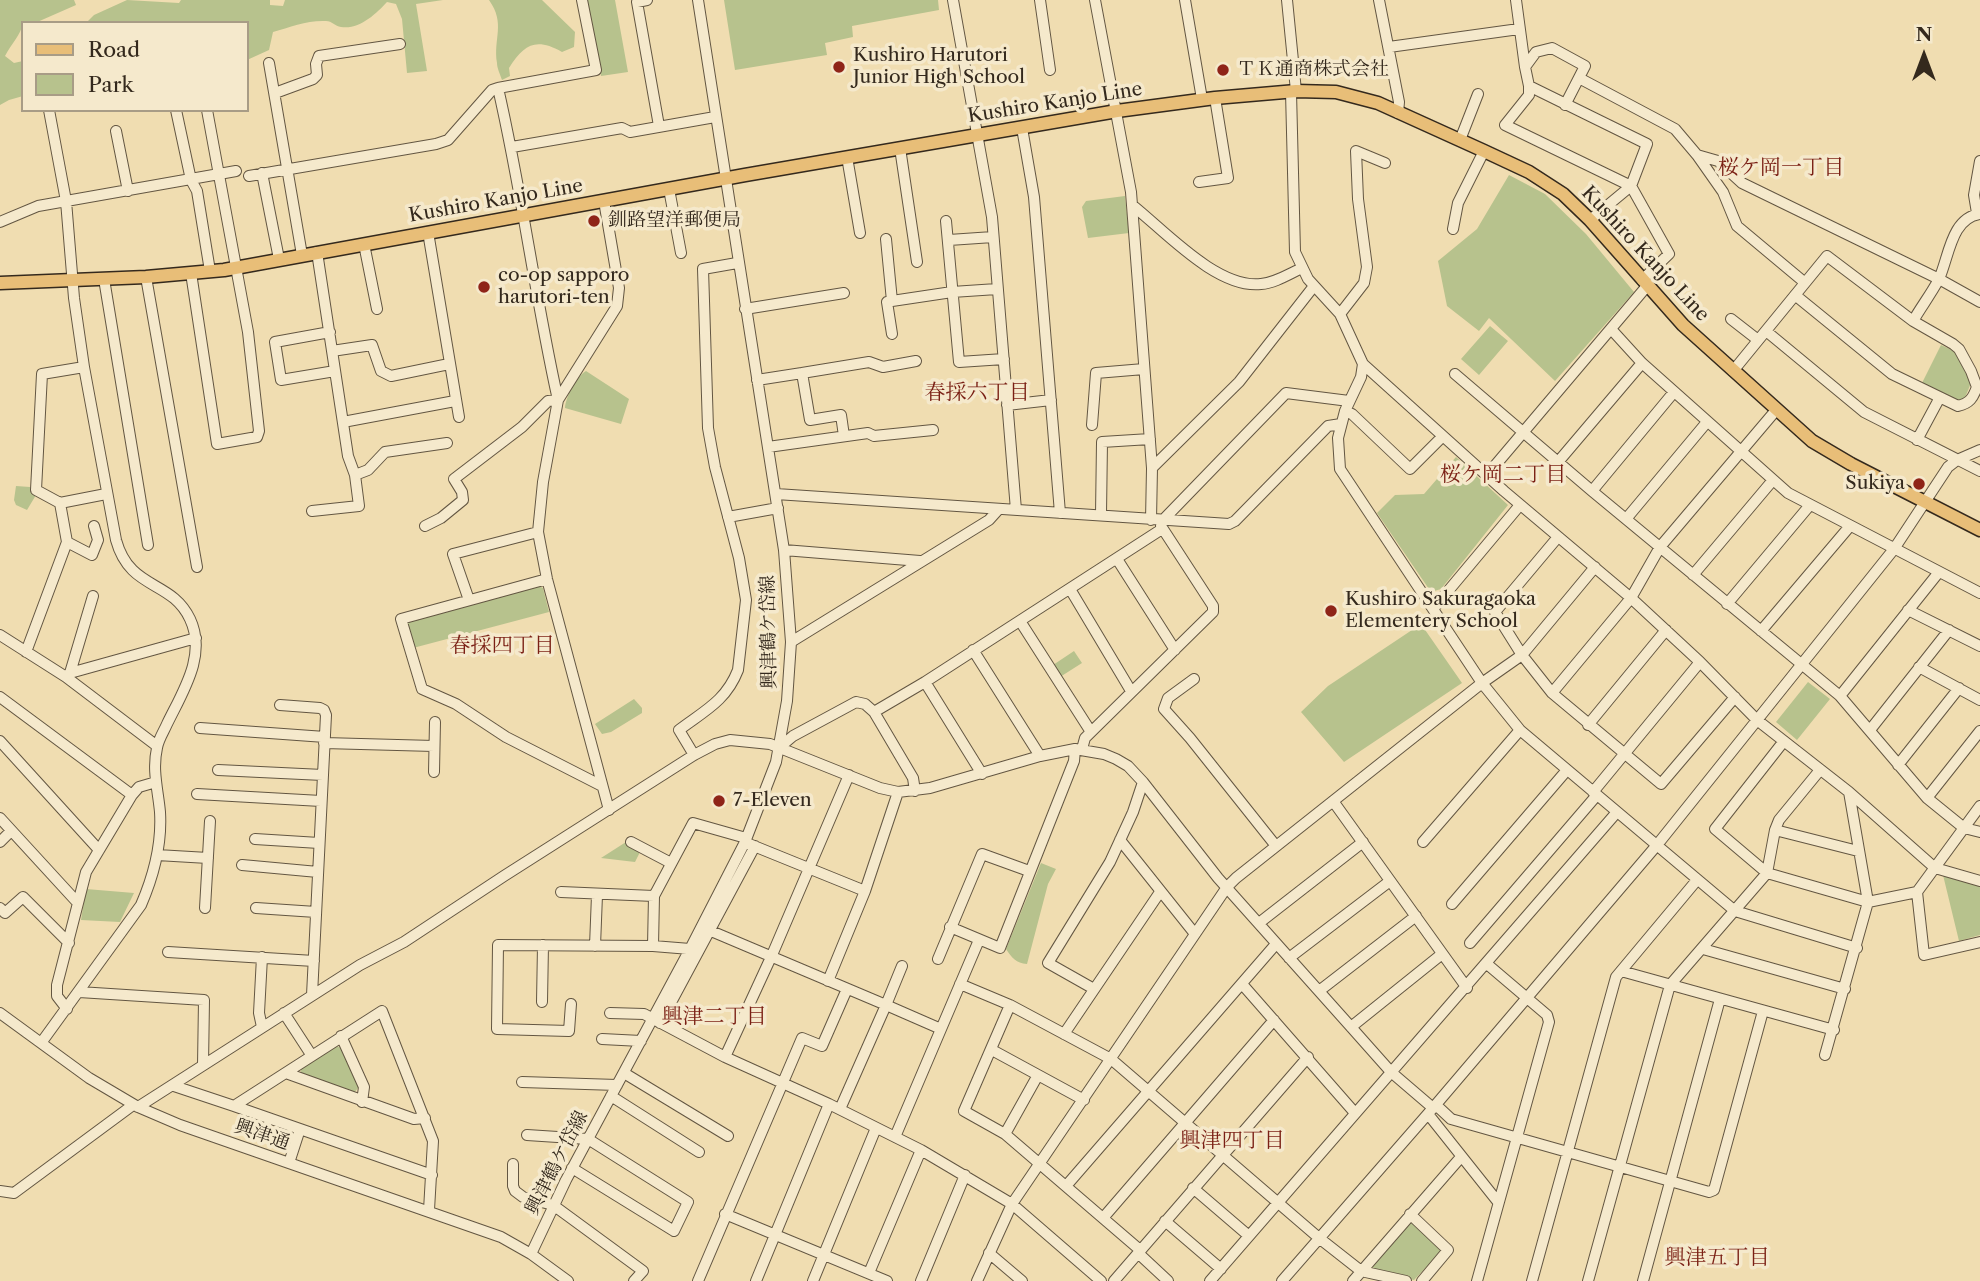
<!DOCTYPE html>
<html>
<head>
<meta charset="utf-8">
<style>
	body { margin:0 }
	#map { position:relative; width:1980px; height:1281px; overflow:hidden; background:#f0ddb1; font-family:"Libre Caslon Text",serif }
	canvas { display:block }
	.legend { position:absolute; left:21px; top:21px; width:228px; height:91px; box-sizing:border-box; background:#f5e9cc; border:2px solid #a89c86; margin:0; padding:9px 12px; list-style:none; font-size:21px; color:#34291d }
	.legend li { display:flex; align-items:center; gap:14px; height:35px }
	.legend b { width:35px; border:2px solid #a89c86 }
	.north { position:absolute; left:1889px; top:21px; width:70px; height:70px; -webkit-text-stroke:5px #f5e9cc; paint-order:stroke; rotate:0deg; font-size:19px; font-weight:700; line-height:28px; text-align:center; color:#34291d }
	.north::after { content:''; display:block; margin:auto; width:24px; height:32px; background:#34291d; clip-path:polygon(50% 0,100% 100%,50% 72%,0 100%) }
</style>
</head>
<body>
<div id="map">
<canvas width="1980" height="1281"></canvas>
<ul class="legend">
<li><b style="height:9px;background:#e8be78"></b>Road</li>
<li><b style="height:19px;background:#b7c28d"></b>Park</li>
</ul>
<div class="north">N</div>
</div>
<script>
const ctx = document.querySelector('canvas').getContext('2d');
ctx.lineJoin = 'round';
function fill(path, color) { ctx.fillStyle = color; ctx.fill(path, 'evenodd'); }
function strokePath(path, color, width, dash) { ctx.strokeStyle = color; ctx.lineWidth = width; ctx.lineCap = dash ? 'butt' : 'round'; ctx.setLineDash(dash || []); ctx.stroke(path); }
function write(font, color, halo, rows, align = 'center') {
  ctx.font = font + ' "Libre Caslon Text","Noto Serif JP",serif'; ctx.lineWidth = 7; ctx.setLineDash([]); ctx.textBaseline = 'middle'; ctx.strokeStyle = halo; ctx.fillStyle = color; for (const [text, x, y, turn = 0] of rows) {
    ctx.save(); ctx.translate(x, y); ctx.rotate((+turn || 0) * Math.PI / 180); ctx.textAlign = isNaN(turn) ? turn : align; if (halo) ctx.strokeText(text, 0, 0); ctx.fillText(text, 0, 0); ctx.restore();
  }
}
fill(new Path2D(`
	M0 0H74L76 5 35 23H23C21 35 11 44 5 56L14 63 23 61V96L9 100 0 105Z
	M127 0 179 3 181 0H270V5L283 6 285 0H443L416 4 427 71 407 73 402 19 396 4 387 2C376 14 359 30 341 27 335 26 332 21 326 21 308 20 290 27 273 32L269 50 247 60V23H86L94 15Z
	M489 0H542L575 32 574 47 562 52C535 37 524 45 509 68L510 76 502 80C500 74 497 68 497 63 493 38 506 24 489 0Z
	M587 0H615L628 72 601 76Z
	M724 0H938L939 10 852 26 853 37 825 43 827 55 735 70Z
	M1509 175 1545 194 1586 234 1634 292 1555 381 1489 318 1479 331 1447 306 1438 261 1477 229Z
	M1125 196 1129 233 1088 238 1082 207 1086 201Z
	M1490 326 1508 341 1479 375 1461 359Z
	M1941 345 1954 351 1971 383 1964 400 1956 402 1921 385Z
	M586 371 629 399 621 424 565 408C566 396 576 377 586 371Z
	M1456 457 1508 505 1441 589 1431 592 1377 513 1395 495 1424 494Z
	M16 486 30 487 36 495 27 510 16 505 14 500Z
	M539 586 543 588 549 612 413 648 406 626 409 621Z
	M1421 624 1462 683 1344 762 1301 712 1328 686Z
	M1074 651 1082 663 1060 677 1053 665Z
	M1808 682 1830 699 1797 740 1776 722Z
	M634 699 642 708V713L611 732 602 734 595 724Z
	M626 842 641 850 635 862 601 858Z
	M1041 863 1056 869 1048 884 1027 964C1016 963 1012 958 1006 949Z
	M1943 875 1980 886V935L1959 941Z
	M86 889 134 893 120 922 81 920Z
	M335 1045 341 1048 359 1087 353 1094 302 1075 300 1068Z
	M1410 1220 1443 1250 1414 1280 1374 1270 1371 1265Z`), '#b7c28d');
const minor = new Path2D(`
	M647 0 637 2 659 126
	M953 0 992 217 1016 510
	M1040 0 1050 70
	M1095 0 1131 192 1152 468 1151 520
	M1185 0 1202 99
	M1287 0 1296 91
	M1379 0 1399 102 1398 113
	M1516 0 1525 67
	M1389 47 1519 29
	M269 63 302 255
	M1579 78 1675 129 1697 155 1723 192 1737 226 1804 282
	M1529 86 1525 67 1536 52 1552 48 1585 66 1565 105
	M1291 92 1295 252 1308 279 1340 314 1363 364 1361 377 1345 411 1338 438 1340 469 1346 478 1482 683 1520 730 1735 911 1857 948
	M275 93 313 79 317 75 316 64 319 56 400 44
	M176 110 191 180 197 191 210 271
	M1022 128 1034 197 1060 513
	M116 131 128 191
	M1460 140 1478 94
	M512 147 622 128 630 132 715 117
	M900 148 917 262
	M1697 155 1718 161 1742 183 1939 279 1980 302
	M847 157 860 233
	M262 173 279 259
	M249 176 436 144 448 140 492 90 498 88
	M1199 182 1228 178 1215 98
	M669 189 681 253
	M604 201 619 288 617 306 558 400 543 482 538 532 547 579 609 810
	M1132 205C1165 231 1217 289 1261 284 1275 283 1289 274 1302 268
	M1977 213 1974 195 1980 161
	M1590 220 1631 186 1505 125 1529 95V86L1647 144 1631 186 1669 254 1642 280
	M946 221 959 362 1004 359
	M0 222 38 206 236 171
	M1453 229 1458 203 1484 151
	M428 232 459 417
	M886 239 892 301 887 302 892 334
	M949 240 993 237
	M364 244 377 309
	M191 273 217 444 257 437 259 431 248 332 207 110
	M146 277 197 567
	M104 279 148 545
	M892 301 952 292 997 289
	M745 309 844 293
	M1340 314 1364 283 1367 267 1358 199 1356 151 1385 163
	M1731 319 1758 340
	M1913 321C1921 307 1931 294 1939 279 1949 257 1951 218 1980 214
	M1611 329 1642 363 1788 493 1980 593
	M1766 331 1864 412 1980 471
	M330 332 275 342 281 380 335 371
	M332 351 372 345 381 371 391 376 449 364
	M1363 364 1504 491 1631 598 1700 662 1757 720 1849 792 1935 868 1980 881
	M1733 371 1827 256 1913 321 1953 344 1959 349 1971 371 1977 387C1973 398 1970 403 1958 406L1892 374 1795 295
	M1455 374 1592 491 1840 696 1927 798 1964 828 1980 832
	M757 380 802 373
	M1007 405 1051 400
	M1345 411 1352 414 1410 469 1443 436
	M343 422 455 401
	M1092 425 1096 373 1144 369
	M844 436 841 415 810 420 802 373 869 362 883 367 916 361
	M1917 440 1939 399
	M768 447 868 433 874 436 933 430
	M1558 462 1642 363
	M1152 468 1239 382 1314 286
	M355 475 368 470 385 452 447 443
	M1487 475 1647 286
	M1592 491 1674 392
	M776 494 1229 524 1235 521 1328 426 1341 424
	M60 503 106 494
	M312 511 359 506 355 475 348 456 317 252
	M1101 514 1102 442 1150 439
	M728 517 778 508
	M1626 519 1707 422
	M1163 520 1286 393 1349 401
	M425 526 441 518 463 500 462 492 454 479 522 427 548 401 558 400C535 297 522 192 498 88L596 70 582 0
	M1558 537 1495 612 1522 655 1552 693 1661 784 1735 697
	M67 542 92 555 98 540 94 526
	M784 550 920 561
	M1117 559 1175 650
	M1693 575 1773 480
	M547 579 401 619 422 689 456 704 506 737 602 786
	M1070 589 1131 691
	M469 600 453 554 538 532
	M1727 604 1810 505
	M1433 609 1520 505
	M1908 610 1980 646
	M1020 621 1091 732
	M1761 631 1850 526
	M0 635 66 677 157 746
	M791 642 989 520 998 510
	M973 650 1040 756
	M26 652 67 542 60 503 36 490 42 374 84 367
	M1919 667 1980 700
	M70 673 93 596
	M66 677 70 673 196 638
	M1194 679 1168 698 1164 709 1190 738 1276 846
	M925 682 982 774
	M1552 693 1631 598 1660 547 1777 409
	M1840 696 1939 572
	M0 697 132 795
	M280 705 320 708 324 710 326 715 312 995
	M874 712 925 682 1162 529
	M1588 725 1666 630
	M200 728 325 737
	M1870 730 1949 630
	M0 741 99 850
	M1784 741 1715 829 1767 873 1868 902 1917 892 1980 806
	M324 743 434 746
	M780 747 793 736 856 702 865 704 874 712 913 778 915 791
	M1082 749 1085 738 1213 612V606L1161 526
	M694 755 679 730C704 711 726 701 738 670L746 600 739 558 715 467 708 428 703 269 737 263
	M1898 765 1959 688
	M218 770 323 775
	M434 772 435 722
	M1593 792 1700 662
	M197 794 321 801
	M1927 798 1980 731
	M1333 801 1467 988
	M0 818 77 902
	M1775 830 1858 851
	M255 839 319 843
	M1120 840 1195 934
	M0 842 11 831
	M631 842 671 863
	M1423 842 1520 730
	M749 844 865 891
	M157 855 208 858
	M242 865 318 872
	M561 892 654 896
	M1917 892 1924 955 1980 942
	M1452 904 1567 770
	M0 908 5 913 23 897 69 943
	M205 908 210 821
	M256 908 316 912
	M1259 923 1363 842
	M950 927 1000 948 1074 761 1075 749
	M711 931 886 1005 840 1109
	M1470 943 1597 795
	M595 946 597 895
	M653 946 654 896 693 823 746 838
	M1703 949 1845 989
	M168 952 314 961
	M262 957 259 1013 262 1027
	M1289 958 1390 881
	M938 959 982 854 1029 871
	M902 966 886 1005 941 1029
	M1621 971 1834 1030
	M828 981 865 891 898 792
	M960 984 1010 1005 1111 1059 1319 1238 1361 1271 1406 1281
	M1242 984 1355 1113
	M1094 989 1048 963 1110 862 1133 812 1143 782
	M1319 991 1416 916
	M79 992 204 1000 203 1065
	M542 1002 543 945
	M571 1004 569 1031 497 1029 498 945 653 946 690 949
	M1010 1005 964 1111 1005 1134 1140 1250
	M67 1009 57 996V985L86 872 132 795 139 787 156 782
	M0 1013 89 1078 138 1107 180 1125 501 1237 531 1254 568 1281
	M284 1013 312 1056
	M610 1013 644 1014 725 1057 829 1104 921 1150 1012 1204 1101 1281
	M660 1023 755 846
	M1351 1027 1442 954
	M1064 1034 1160 892
	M341 1036 364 1087 362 1102
	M602 1039 641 1041
	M41 1043 141 905C154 875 162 844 160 812 158 790 152 770 157 748 158 740 164 731 167 724 183 691 207 655 190 619 171 579 130 591 116 540L84 367 74 298 66 201 49 110
	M992 1050 1084 1100
	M1825 1055 1868 902 1849 792
	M725 1057 772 955 849 775
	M286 1073 414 1119 425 1118
	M624 1073 728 1136
	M522 1082 617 1085
	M174 1086 234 1106 382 1011 433 1141 429 1210
	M611 1096 699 1152
	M1436 1105 1451 1119 1709 1192 1714 1190 1763 1011
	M234 1106 432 1175
	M138 1107 360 965 404 942 504 876 694 755 715 744 730 740 770 744 880 788 898 792 930 788 1040 756 1075 749 1104 754 1116 759 1128 766 1143 782 1218 878 1351 1027 1391 1072 1433 1108
	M1428 1114 1498 1202
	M1005 1134 1038 1075
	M527 1135 588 1139 688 1202 674 1231 572 1168
	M895 1137 979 940
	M289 1163 300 1129
	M513 1164V1186L515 1191 523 1197 553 1205 643 1271 634 1281
	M1066 1186 1276 944
	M1193 1188 1249 1236
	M0 1191 14 1193 133 1105
	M725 1214 887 1281
	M1410 1214 1448 1250 1422 1281
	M1103 1218 1274 1020
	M1165 1221 1221 1269
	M989 1253 1022 1281
	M1138 1253 1168 1281
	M531 1254 566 1180 690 949 745 842 776 762 787 701 791 642 784 550 698 0
	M869 1273 921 1150
	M698 1281 802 1038 822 1046 847 989
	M756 1281 829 1104
	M813 1281 876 1128
	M921 1281 965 1175
	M977 1281 1012 1204 1227 887 1236 878 1482 683 1522 655 1595 567
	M1114 1281 1308 1057
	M1210 1281 1617 812
	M1282 1281 1433 1108 1657 845 1894 549 1948 467 1957 460 1980 450
	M1353 1281 1461 1157
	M1477 1281 1549 1022 1547 1015 1487 964
	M1532 1281 1616 977 1697 880
	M1588 1281 1670 985 1767 873 1775 830 1779 820 1820 770
	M1643 1281 1720 999`);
const major = new Path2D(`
	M0 283 146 277 224 270 745 175 1117 111 1215 98 1296 91 1336 92 1378 103 1484 151 1529 172 1563 194 1590 220 1683 325 1812 441 1851 464 1980 530`);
strokePath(minor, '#635642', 12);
strokePath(major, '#34291d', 15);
strokePath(minor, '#f5e9cc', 10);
strokePath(major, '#e8be78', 12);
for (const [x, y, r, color] of [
	[839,67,7,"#8f2418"],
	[1223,70,7,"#8f2418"],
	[594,221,7,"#8f2418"],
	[484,287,7,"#8f2418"],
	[1919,484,7,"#8f2418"],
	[1331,611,7,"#8f2418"],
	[719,801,7,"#8f2418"]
]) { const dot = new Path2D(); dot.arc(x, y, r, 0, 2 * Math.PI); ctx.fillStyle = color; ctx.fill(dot); strokePath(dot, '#f5e9cc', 2.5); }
write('19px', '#34291d', '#f5e9cc', [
	["Kushiro Harutori",853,56],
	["Junior High School",853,78],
	["ＴＫ通商株式会社",1237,70],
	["釧路望洋郵便局",608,221],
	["co-op sapporo",498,276],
	["harutori-ten",498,298],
	["Sukiya",1905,484,"right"],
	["Kushiro Sakuragaoka",1345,600],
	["Elementery School",1345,622],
	["7-Eleven",733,801]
], 'left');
write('19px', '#34291d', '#f5e9cc', [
	["Kushiro Kanjo Line",1055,103,-9],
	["Kushiro Kanjo Line",496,201,-10],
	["Kushiro Kanjo Line",1645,254,47],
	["興津鶴ケ岱線",769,632,-91],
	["興津通",262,1135,19],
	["興津鶴ケ岱線",557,1163,-63]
]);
write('21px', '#7a1f14', '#f5e9cc', [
	["桜ケ岡一丁目",1781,168],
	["春採六丁目",977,393],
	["桜ケ岡二丁目",1503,475],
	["春採四丁目",502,646],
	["興津二丁目",714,1017],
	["興津四丁目",1232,1141],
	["興津五丁目",1717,1258]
]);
</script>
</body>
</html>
